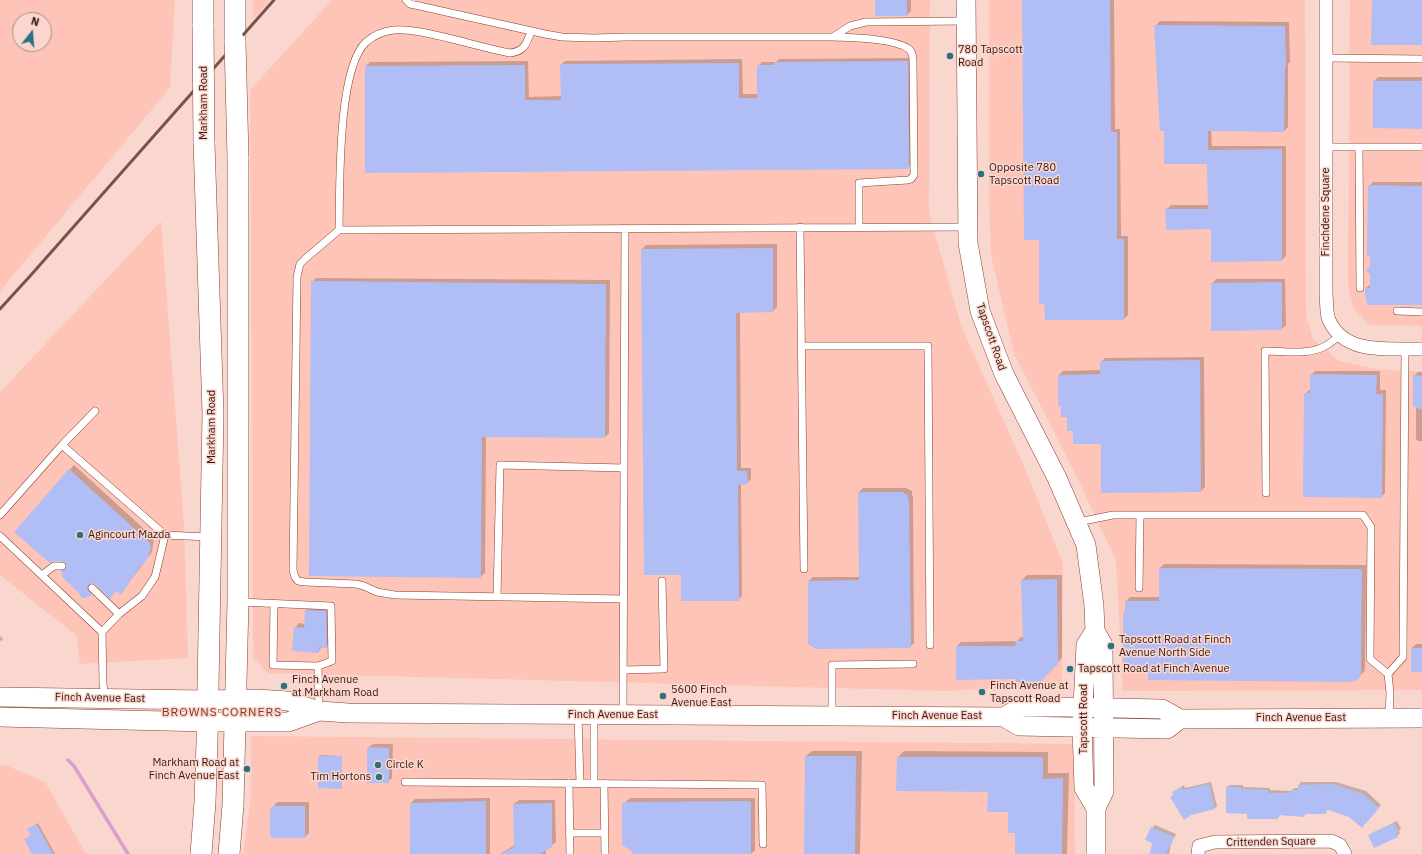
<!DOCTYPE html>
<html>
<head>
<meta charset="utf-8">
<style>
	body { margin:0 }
	#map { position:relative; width:1422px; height:854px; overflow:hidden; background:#fad7ce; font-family:"IBM Plex Sans",sans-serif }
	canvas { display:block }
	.north { position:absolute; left:12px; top:12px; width:40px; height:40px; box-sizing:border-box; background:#fad7ce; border:1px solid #ac8a82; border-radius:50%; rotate:17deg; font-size:11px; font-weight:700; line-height:16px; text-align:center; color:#371710 }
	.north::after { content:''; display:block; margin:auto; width:14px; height:18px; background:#2b717f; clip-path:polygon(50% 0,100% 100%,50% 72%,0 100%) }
</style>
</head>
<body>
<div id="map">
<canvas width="1422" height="854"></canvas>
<div class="north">N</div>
</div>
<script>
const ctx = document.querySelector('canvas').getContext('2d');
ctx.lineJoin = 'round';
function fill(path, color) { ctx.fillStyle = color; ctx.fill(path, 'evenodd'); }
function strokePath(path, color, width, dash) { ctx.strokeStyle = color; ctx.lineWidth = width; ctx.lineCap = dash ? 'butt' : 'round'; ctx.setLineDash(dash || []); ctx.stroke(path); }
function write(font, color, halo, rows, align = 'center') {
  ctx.font = font + ' "IBM Plex Sans",sans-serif'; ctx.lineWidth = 3; ctx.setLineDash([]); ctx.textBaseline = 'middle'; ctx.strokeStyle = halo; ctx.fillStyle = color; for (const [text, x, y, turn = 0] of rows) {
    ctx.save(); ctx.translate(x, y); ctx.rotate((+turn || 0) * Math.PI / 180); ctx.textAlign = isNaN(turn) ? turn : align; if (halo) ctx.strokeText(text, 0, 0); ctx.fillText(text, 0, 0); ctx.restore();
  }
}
fill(new Path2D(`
	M0 0H175L170 88 0 291ZM20 20H44V44H20Z
	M253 0H270L253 19Z
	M332 0H930L929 213 962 328 1025 468 1063 563 1062 685 946 691 268 673 253 658 250 90Z
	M989 0H1305L1306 314 1313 339 1339 361 1382 370 1422 371V690L1123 691 1116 560 1073 469 1014 354 991 255 989 203Z
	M1350 0H1422V326L1370 325 1353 308 1348 282Z
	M161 221 184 525 188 658 80 664 77 636 0 575V393L17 374Z
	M251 736 1074 744 1075 854H243L251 797Z
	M3 764 45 782 86 854H0V765Z`), '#fec4b7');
fill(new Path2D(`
	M876 0H911V11L907 15H876Z
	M1023 0H1114L1115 129H1120L1121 236H1128V315L1124 319 1040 239Z
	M1160 21 1289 22 1290 62 1288 64V127L1284 131 1211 130 1212 146H1286V256L1282 260 1212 228 1166 210 1171 205H1209L1208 163 1165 130 1156 25Z
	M912 58V163L908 168 366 172V66L370 62 528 61 529 97 562 96 561 65 565 61 742 59 743 94H758V66L762 62H776L779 59Z
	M1378 77H1422V128L1374 81Z
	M1373 182H1422V304L1366 288 1371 284 1369 186Z
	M777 244V307L773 311 740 312 741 468H751V479L747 483H741L742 596 738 600 682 574 642 249 646 245Z
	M316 278 610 280 609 433 605 437 486 436 485 573 480 577 312 282Z
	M1216 279H1285L1286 325 1282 329 1212 284Z
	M1204 357 1205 487 1201 491 1074 430 1068 416 1059 375 1063 371 1101 370V362L1105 358Z
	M1315 371H1380V390H1386L1385 493 1381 497 1305 394 1309 390H1311V375Z
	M1418 372H1422V441H1418L1416 439V406L1414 376Z
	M74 465 154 538 152 552 121 593 117 590 91 582V585L95 590 91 594 85 597 61 571 65 567H68L65 561 16 532Z
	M863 488H906L912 491V496H913L914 643 910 647 809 581 813 577H860L859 492Z
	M1164 564 1366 565 1365 668 1364 672 1359 676 1149 668 1124 613 1126 611V601L1130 597H1160V568Z
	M1027 575H1062V658L1039 681 1017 678 957 646 961 642 1017 641 1021 637H1024L1022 580Z
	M310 606 330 607V643L326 647 323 646 318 652 295 628 299 623 305 624 306 610Z
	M1416 644H1422V671L1412 648Z
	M373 744H393L392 778 388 782 368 748Z
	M812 751H862L860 854H805L806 756Z
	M904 751 1048 752V773H1069L1067 854H1016V832L1009 811 989 791 898 790V757Z
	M320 755 342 756 341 788 319 756Z
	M1211 782 1217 806 1214 809 1176 790 1184 785 1185 788Z
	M1301 782H1336L1366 791 1381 805 1364 824 1350 816 1328 809 1325 813H1306L1304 816 1280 814 1278 818 1248 813 1227 787 1230 785H1243V787L1270 788V790L1291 791 1294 788H1299V785Z
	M490 798V854H411V803L415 799Z
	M630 798H755V850L751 854H633L623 804Z
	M519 800H555L556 842 546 849V854H500L515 845 514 804Z
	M277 802H309V833L305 837 271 809Z
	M1397 821 1401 829 1399 831 1400 833 1397 836H1369L1372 833Z
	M38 823 55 854H34L32 835 30 828Z
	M1155 825 1176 834 1171 844 1169 854H1151L1153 842 1152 828Z`), '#0003');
strokePath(new Path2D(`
	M0 638 1 639
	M68 760 74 766 128 854`), '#db9dcf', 3.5);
fill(new Path2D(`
	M875 0H907V16H875Z
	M1022 0H1110L1111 132H1117V239H1124V320H1045L1044 304H1039V240H1024Z
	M1372 0H1422V45H1371Z
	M1154 25 1285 26 1286 67H1285L1284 132 1208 131V150L1282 149V261L1211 262V229L1166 230 1165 209H1208L1207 164H1164V131H1160Z
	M908 61 909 169 365 173V66L525 65V100H561L560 64 739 63V98H757V65H774V62Z
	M1373 81H1422V129L1373 128Z
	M1368 185 1422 186V305H1368L1365 296V288H1370V274L1366 271 1370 266V257L1367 255Z
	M773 248V312L736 313 737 471H747L748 484 738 485 739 601H681V575H644L641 249Z
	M311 281 606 284 605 438 482 437 481 578 309 576Z
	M1282 282V330L1211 331V283Z
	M1200 360 1201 492 1101 493V444H1073V431H1067V417H1061V406H1058V375L1100 374V361Z
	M1310 374 1377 375 1376 394H1383L1382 498 1303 497 1304 393H1310Z
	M1413 375 1422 376V410L1413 406Z
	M69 469 150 543 151 548 148 557 144 564 141 565 121 595 116 591 110 599 95 584 91 583 88 585 87 589 92 595 85 598H82L78 592 62 577V573L60 571 64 570 66 568 67 566 65 562 54 561 50 563 14 532Z
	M858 492H902L908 495V500H909L911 648 816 649 808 644V581L859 580Z
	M1159 568 1362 569 1361 673 1360 677 1357 680 1351 682 1148 680V669L1128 668 1125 667 1123 663V613H1125V601H1159Z
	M1057 579 1058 664 1040 682H1016V679L956 680V646H1016L1015 641H1023L1021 580Z
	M305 610 326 611 327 648 319 647V653L292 651 294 627 304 628Z
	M1411 648H1422V672H1411Z
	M367 747 389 748V783H367Z
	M318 756H342V789L318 788Z
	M805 756H856L855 854H804Z
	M897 757H1043V779L1063 778 1062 854H1015V833H1008V812H987L988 792 896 791Z
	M1209 784 1215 809 1191 815 1184 820 1170 797 1173 795 1172 792 1181 787 1183 790Z
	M1333 784 1363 794 1379 808 1362 828 1349 817 1326 809V814H1304V817L1278 815V819H1247V814L1226 813V787H1241V789L1268 790V793H1290V790H1298V785Z
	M486 801V854H410V803Z
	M747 801 751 802V854H632V851L622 845V803H625V802Z
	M552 803V847L540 854H501L514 847 513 804Z
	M272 806H305V838H272V836H270V809H272Z
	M1394 823 1399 832 1396 833 1398 837 1374 848 1368 835Z
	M36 824 40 830 53 854H32L24 839 31 835 27 829Z
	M1151 827 1174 837 1166 854H1150L1152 843 1145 840Z`), '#b0bef5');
const lane = new Path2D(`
	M406 0 410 4 415 5 545 34 562 37 593 38 626 37H833L850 26 866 22 965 21
	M833 37C853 38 893 38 909 49 912 52 913 56 913 60L914 175 911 179 908 180 859 183V227
	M1326 58 1422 59
	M1326 147H1422
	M1359 147 1360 288
	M800 227 804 569
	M339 230C340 190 337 69 366 42 373 36 384 31 394 30 412 29 431 34 448 38 469 43 489 49 510 53 525 51 526 44 531 32
	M1397 311 1422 312
	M801 346H928L930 645
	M62 445 165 535 155 577 142 596 119 614 102 632 103 684 105 698
	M1266 493 1265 351C1284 351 1310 356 1327 345 1332 342 1336 338 1340 335
	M0 515 62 445 95 411
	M1078 522 1113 515H1363L1371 527 1370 659 1388 674 1390 693 1389 718
	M165 535 208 537
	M0 536 102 632
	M42 575 54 566H62
	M92 588 119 614
	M1139 588 1140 515
	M497 597 500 465 624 468
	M623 599 395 595 377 592 364 586 356 584 305 582 298 581 295 577 293 570 297 277 300 264 305 259 339 230 967 227
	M240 602 331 606 332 661 318 666 273 665 274 604
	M318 666 319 710
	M623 670 664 669 662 581
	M1388 674 1403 657 1405 348
	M623 714 625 228
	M578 715 580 783
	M594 715V783
	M832 716V665L913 664
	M405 782 762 785 763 844
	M569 783 570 854
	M604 783 605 854
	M569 833H605`);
const street = new Path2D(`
	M1326 0V295C1327 303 1326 313 1329 320 1345 356 1390 348 1422 349
	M1198 854 1199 846 1215 842 1331 841 1340 845 1345 854`);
const secondary = new Path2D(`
	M966 0 968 243 980 311 1004 374 1057 478 1086 545 1094 606 1095 631 1103 645 1104 791 1096 808V854
	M1095 631 1086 645 1082 727 1084 788 1096 808
	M0 697 207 700 256 699 288 701 319 711 348 713 1004 717 1021 707H1065L1162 709 1180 719 1422 718
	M0 717 207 722H288L319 711
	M1004 717 1019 726 1167 729 1180 719`);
const primary = new Path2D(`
	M203 0V26
	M235 0V42
	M201 854 205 802 207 742 213 414 204 142
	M229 854 233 805 238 602V157`);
strokePath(lane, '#893f2f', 8);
strokePath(street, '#893f2f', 14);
strokePath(secondary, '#893f2f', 20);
strokePath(primary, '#893f2f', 22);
strokePath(lane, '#fff', 7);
strokePath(street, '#fff', 13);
strokePath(secondary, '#fff', 19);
strokePath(primary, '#fff', 21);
strokePath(new Path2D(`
	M0 309 31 275 274 0`), '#75544c', 3);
const primaryBridge = new Path2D(`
	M203 26 204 142
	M235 42 238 157`);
strokePath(primaryBridge, '#893f2f', 22, []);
strokePath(primaryBridge, '#fff', 21);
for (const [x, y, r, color] of [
	[950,56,4,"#2b717f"],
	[981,174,4,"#2b717f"],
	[80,535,4,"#2b717f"],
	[1111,646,4,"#2b717f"],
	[1070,669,4,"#2b717f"],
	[284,686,4,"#2b717f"],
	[982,692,4,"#2b717f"],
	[663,696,4,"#2b717f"],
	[378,765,4,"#2b717f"],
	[247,769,4,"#2b717f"],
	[379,777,4,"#2b717f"]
]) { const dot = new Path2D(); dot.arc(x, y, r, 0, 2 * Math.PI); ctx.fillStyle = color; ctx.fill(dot); strokePath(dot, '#fad7ce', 1.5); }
write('11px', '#371710', '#fad7ce', [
	["780 Tapscott",958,50],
	["Road",958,63],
	["Opposite 780",989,168],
	["Tapscott Road",989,181],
	["Agincourt Mazda",88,535],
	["Tapscott Road at Finch",1119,640],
	["Avenue North Side",1119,653],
	["Tapscott Road at Finch Avenue",1078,669],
	["Finch Avenue",292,680],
	["at Markham Road",292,693],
	["Finch Avenue at",990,686],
	["Tapscott Road",990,699],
	["5600 Finch",671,690],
	["Avenue East",671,703],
	["Markham Road at",239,763,"right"],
	["Finch Avenue East",239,776,"right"],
	["Circle K",386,765],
	["Tim Hortons",371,777,"right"]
], 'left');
write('11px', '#371710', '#fad7ce', [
	["Markham Road",204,103,-90],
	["Finchdene Square",1326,212,-90],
	["Tapscott Road",991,337,71],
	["Markham Road",212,427,-90],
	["Finch Avenue East",100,698,1],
	["Finch Avenue East",613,715],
	["Finch Avenue East",937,716],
	["Finch Avenue East",1301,718],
	["Tapscott Road",1084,719,-90],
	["Crittenden Square",1271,842,-1]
]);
ctx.letterSpacing = '1px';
write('12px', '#83392a', '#fad7ce', [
	["BROWNS CORNERS",222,713]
]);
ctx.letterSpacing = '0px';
</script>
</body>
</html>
